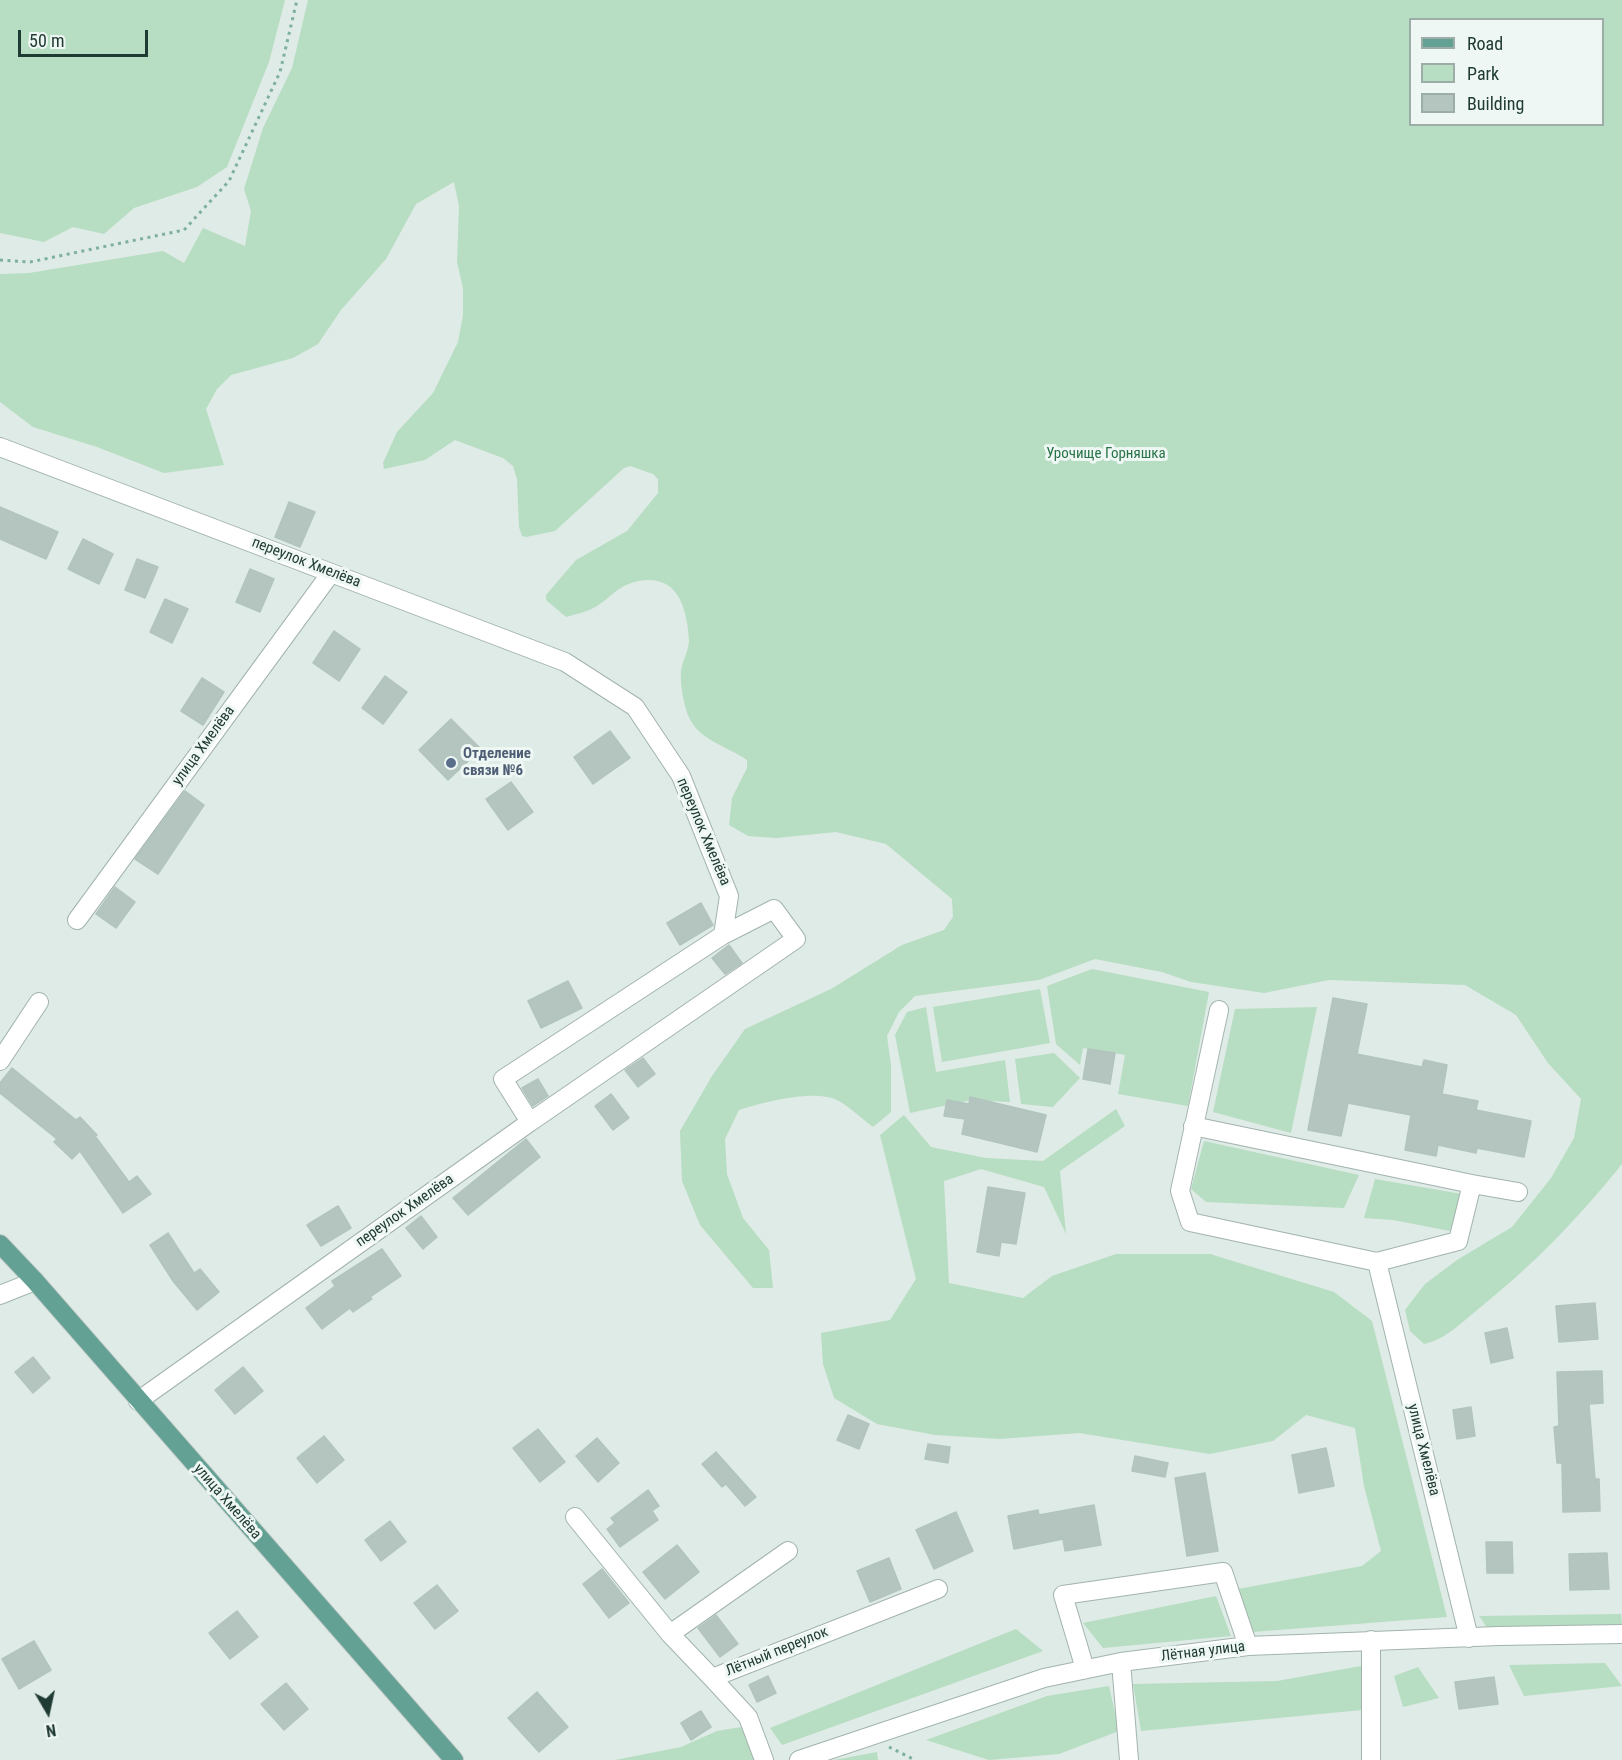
<!DOCTYPE html>
<html>
<head>
<meta charset="utf-8">
<style>
	body { margin:0 }
	#map { position:relative; width:1622px; height:1760px; overflow:hidden; background:#dfebe6; font-family:"Roboto Condensed",sans-serif }
	canvas { display:block }
	.legend { position:absolute; left:1409px; top:18px; width:195px; height:108px; box-sizing:border-box; background:#eff7f4; border:2px solid #9caca7; margin:0; padding:8px 10px; list-style:none; font-size:18px; color:#203b34 }
	.legend li { display:flex; align-items:center; gap:12px; height:30px }
	.legend b { width:30px; border:2px solid #9caca7 }
	.north { position:absolute; left:18px; top:1682px; width:60px; height:60px; -webkit-text-stroke:4px #eff7f4; paint-order:stroke; rotate:171deg; font-size:16px; font-weight:700; line-height:24px; text-align:center; color:#203b34 }
	.north::after { content:''; display:block; margin:auto; width:21px; height:27px; background:#203b34; clip-path:polygon(50% 0,100% 100%,50% 72%,0 100%) }
	.scale { position:absolute; left:18px; top:30px; width:130px; height:27px; box-sizing:border-box; border:3px solid #203b34; border-top:0; padding-left:8px; font-size:18px; line-height:21px; white-space:nowrap; color:#203b34; -webkit-text-stroke:4px #eff7f4; paint-order:stroke }
</style>
</head>
<body>
<div id="map">
<canvas width="1622" height="1760"></canvas>
<ul class="legend">
<li><b style="height:8px;background:#62a193"></b>Road</li>
<li><b style="height:16px;background:#b7ddc2"></b>Park</li>
<li><b style="height:16px;background:#b4c5bf"></b>Building</li>
</ul>
<div class="north">N</div>
<div class="scale">50 m</div>
</div>
<script>
const ctx = document.querySelector('canvas').getContext('2d');
ctx.lineJoin = 'round';
function fill(path, color) { ctx.fillStyle = color; ctx.fill(path, 'evenodd'); }
function strokePath(path, color, width, dash) { ctx.strokeStyle = color; ctx.lineWidth = width; ctx.lineCap = dash ? 'butt' : 'round'; ctx.setLineDash(dash || []); ctx.stroke(path); }
function write(font, color, halo, rows, align = 'center') {
  ctx.font = font + ' "Roboto Condensed",sans-serif'; ctx.lineWidth = 6; ctx.setLineDash([]); ctx.textBaseline = 'middle'; ctx.strokeStyle = halo; ctx.fillStyle = color; for (const [text, x, y, turn = 0] of rows) {
    ctx.save(); ctx.translate(x, y); ctx.rotate((+turn || 0) * Math.PI / 180); ctx.textAlign = isNaN(turn) ? turn : align; if (halo) ctx.strokeText(text, 0, 0); ctx.fillText(text, 0, 0); ctx.restore();
  }
}
fill(new Path2D(`
	M0 0H285L269 62 227 167 197 187 134 208 104 234 73 227 44 242 0 233Z
	M308 0H1622V1164C1579 1218 1531 1267 1477 1310 1460 1324 1446 1339 1424 1344L1410 1331 1405 1310 1425 1284 1457 1260 1512 1227 1551 1178 1574 1138 1581 1099 1548 1063 1516 1015 1465 985 1329 980 1264 993 1191 982 1162 972 1095 959 1039 980 915 996 899 1012 887 1036 891 1065V1112L873 1127C862 1119 851 1108 839 1101 817 1088 763 1102 739 1110L725 1139 727 1174 743 1218 769 1250 773 1288H753L700 1225 682 1181 680 1131 712 1076 745 1029 831 989 902 945 944 930 953 917 952 899 886 844 836 832 776 838 748 836 729 825 732 798 747 768V760C730 748 701 740 691 721 684 709 680 685 681 671 682 661 689 651 689 640 687 608 678 574 639 581 618 585 613 596 597 606 588 612 576 614 566 617L546 600V595L576 560 627 531 658 493V479L653 474 630 466 624 468 555 531 526 537 522 536 519 527 517 479 513 466 503 458 455 440 425 460 384 469 383 463 397 432 433 393 458 342 463 315V288L457 262 459 206 454 182 416 204 386 259 341 310 318 344 293 358 231 375 217 389 206 409 224 465 164 473 97 447 33 427 0 402V274L29 273 163 251 184 263 203 228 245 246 251 211 244 189 263 128 292 68ZM1410 20H1602V124H1410Z
	M1092 969 1209 992 1188 1106 1118 1094 1125 1055 1083 1048 1080 1065 1056 1044 1047 986Z
	M1040 989 1050 1043 942 1062 933 1007Z
	M926 1007 936 1072 1005 1060 1010 1102 971 1100 910 1113 895 1035 907 1012Z
	M1317 1007 1291 1133 1213 1112 1235 1009Z
	M1054 1053 1080 1078 1053 1107 1021 1104 1015 1059Z
	M1116 1109 1125 1126 1060 1171 1066 1234 1044 1187 981 1169 944 1181 949 1283 1023 1298 1052 1276 1116 1254H1210L1334 1292 1372 1321 1447 1617 1252 1632 1238 1589 1362 1566 1381 1551 1364 1486 1355 1428 1306 1415 1273 1441 1210 1454 1079 1433 1000 1439 935 1435 877 1424 834 1398 823 1364 821 1333 890 1320 916 1279 880 1135 904 1115 931 1147 986 1158 1043 1161Z
	M1204 1141 1359 1175 1344 1208 1206 1202 1191 1189Z
	M1375 1179 1462 1194 1450 1231 1393 1220 1364 1218Z
	M1216 1596 1231 1636 1103 1648 1083 1623Z
	M1621 1614 1622 1626 1488 1629 1479 1616Z
	M1016 1629 1043 1651 782 1745 770 1728Z
	M1605 1663 1622 1686 1524 1696 1509 1665Z
	M1361 1666 1362 1710 1141 1731 1133 1684 1277 1681Z
	M1418 1667 1439 1698 1403 1707 1394 1676Z
	M1109 1686 1119 1731 1059 1754 989 1760 926 1740 1047 1696Z
	M741 1727 755 1749 757 1760H615L681 1747 717 1731Z
	M877 1752 878 1760H834Z`), '#b7ddc2');
const building = new Path2D(`
	M289 502 315 512 300 547 275 537Z
	M0 507 58 532 46 559 0 539Z
	M83 539 113 554 99 584 68 569Z
	M137 559 158 567 145 598 125 590Z
	M250 569 274 579 260 612 236 602Z
	M165 599 188 609 172 643 150 632Z
	M334 631 360 649 339 681 313 663Z
	M385 676 407 692 383 724 362 708Z
	M202 678 224 692 203 725 181 711Z
	M451 719 481 749 448 780 419 750Z
	M610 731 630 758 593 784 574 757Z
	M511 782 533 812 508 830 486 799Z
	M185 791 204 805 158 874 135 859Z
	M115 887 135 902 116 928 96 914Z
	M701 903 713 925 680 945 667 923Z
	M729 945 742 963 725 974 712 958Z
	M568 981 582 1008 541 1028 528 1001Z
	M1333 998 1367 1004 1357 1054 1422 1067 1424 1060 1447 1065 1442 1094 1478 1101 1476 1110 1531 1121 1524 1157 1477 1148 1476 1153 1438 1145 1436 1156 1405 1150 1411 1115 1348 1103 1341 1136 1308 1130Z
	M1088 1049 1115 1053 1110 1084 1083 1079Z
	M643 1058 655 1074 638 1087 625 1070Z
	M12 1068 76 1120 80 1117 97 1135 95 1136 129 1182 137 1176 151 1194 123 1213 80 1151 72 1159 54 1142 57 1139 0 1093V1083Z
	M538 1079 548 1096 533 1106 522 1088Z
	M611 1094 629 1118 613 1130 595 1106Z
	M970 1097 1046 1115 1037 1152 962 1134 965 1119 944 1116 947 1100 969 1104Z
	M526 1139 540 1157 468 1215 453 1198Z
	M988 1187 1025 1193 1016 1244 1001 1242 999 1256 977 1252Z
	M338 1206 351 1228 321 1246 307 1225Z
	M421 1216 437 1237 423 1249 406 1228Z
	M168 1233 194 1273 200 1269 219 1292 197 1310 173 1281 150 1245Z
	M382 1249 401 1276 370 1297 372 1299 353 1312 350 1308 322 1329 306 1308 335 1286 332 1281Z
	M1595 1303 1598 1339 1559 1342 1556 1306Z
	M1507 1328 1513 1358 1491 1363 1485 1333Z
	M33 1357 50 1378 33 1393 15 1372Z
	M243 1367 263 1391 235 1414 215 1390Z
	M1602 1371 1603 1403 1589 1404 1595 1479H1599L1600 1511 1563 1512 1562 1463H1557L1554 1427 1559 1426 1557 1372Z
	M1471 1407 1475 1436 1457 1439 1453 1410Z
	M848 1415 869 1424 859 1449 837 1440Z
	M538 1429 565 1462 540 1482 513 1448Z
	M324 1436 344 1460 317 1483 297 1458Z
	M597 1438 619 1463 598 1482 576 1456Z
	M928 1444 950 1447 948 1463 925 1459Z
	M1326 1448 1334 1486 1299 1493 1292 1455Z
	M716 1452 756 1497 745 1506 726 1484 722 1487 702 1464Z
	M1135 1456 1168 1463 1165 1477 1132 1471Z
	M1205 1473 1218 1551 1187 1556 1175 1478Z
	M648 1490 659 1506 652 1511 658 1520 620 1547 607 1529 615 1523 611 1518Z
	M1094 1505 1101 1545 1065 1551 1063 1539 1014 1549 1008 1516 1038 1510 1039 1515Z
	M956 1512 973 1551 934 1569 916 1530Z
	M390 1521 406 1542 381 1561 365 1540Z
	M1486 1542H1512L1513 1573H1487Z
	M677 1545 699 1572 665 1599 643 1572Z
	M1607 1553 1609 1589 1570 1590 1569 1554Z
	M889 1558 901 1589 870 1602 857 1571Z
	M602 1569 629 1603 609 1618 583 1584Z
	M437 1585 458 1611 435 1629 414 1603Z
	M237 1611 258 1637 230 1659 209 1633Z
	M716 1615 738 1644 720 1657 698 1628Z
	M34 1641 51 1670 19 1689 2 1659Z
	M768 1676 776 1693 757 1702 749 1685Z
	M1494 1677 1498 1704 1459 1709 1455 1682Z
	M286 1683 308 1709 284 1730 261 1704Z
	M537 1692 568 1727 539 1752 508 1718Z
	M701 1711 711 1727 691 1740 681 1723Z`);
fill(building, '#b4c5bf');
strokePath(building, '#b1c4bd', 1.5);
const minor = new Path2D(`
	M0 447 565 662 635 707 681 776 729 896 723 935
	M77 920 331 573
	M1219 1010 1180 1191 1190 1222 1377 1262 1458 1241 1472 1184 1518 1192
	M0 1061 39 1002
	M1193 1126 1472 1184
	M1377 1262 1469 1638
	M0 1295 35 1281
	M138 1401 530 1122 503 1079 723 935 774 909 796 939 530 1122
	M575 1517 670 1634 712 1678 938 1589
	M670 1634 788 1551
	M1371 1640V1760
	M1121 1662 1129 1760
	M1085 1669 1063 1595 1223 1572 1248 1646
	M712 1678 748 1717 764 1760
	M799 1760 1044 1678 1121 1662 1248 1646 1498 1636 1622 1634`);
const major = new Path2D(`
	M0 1244 35 1281 454 1760`);
strokePath(minor, '#a2b3ad', 20);
strokePath(major, '#c1c8c6', 20);
strokePath(new Path2D(`
	M0 260 30 262 184 230 229 181 280 72 297 0
	M889 1747 915 1760`), '#7eafa1', 3, [3, 4.5]);
strokePath(minor, '#fff', 18);
strokePath(major, '#62a193', 18);
for (const [x, y, r, color] of [
	[451,763,6,"#5c6f8a"]
]) { const dot = new Path2D(); dot.arc(x, y, r, 0, 2 * Math.PI); ctx.fillStyle = color; ctx.fill(dot); strokePath(dot, '#eff7f4', 2); }
write('15px', '#297348', '#eff7f4', [
	["Урочище Горняшка",1106,454]
]);
write('15px', '#203b34', '#eff7f4', [
	["переулок Хмелёва",306,563,21],
	["улица Хмелёва",204,746,-54],
	["переулок Хмелёва",703,832,67],
	["переулок Хмелёва",405,1211,-35],
	["улица Хмелёва",1423,1450,76],
	["улица Хмелёва",227,1502,49],
	["Лётный переулок",777,1652,-22],
	["Лётная улица",1203,1652,-7]
]);
write('bold 15px', '#4e5e75', '#eff7f4', [
	["Отделение",463,754],
	["связи №6",463,771]
], 'left');
</script>
</body>
</html>
